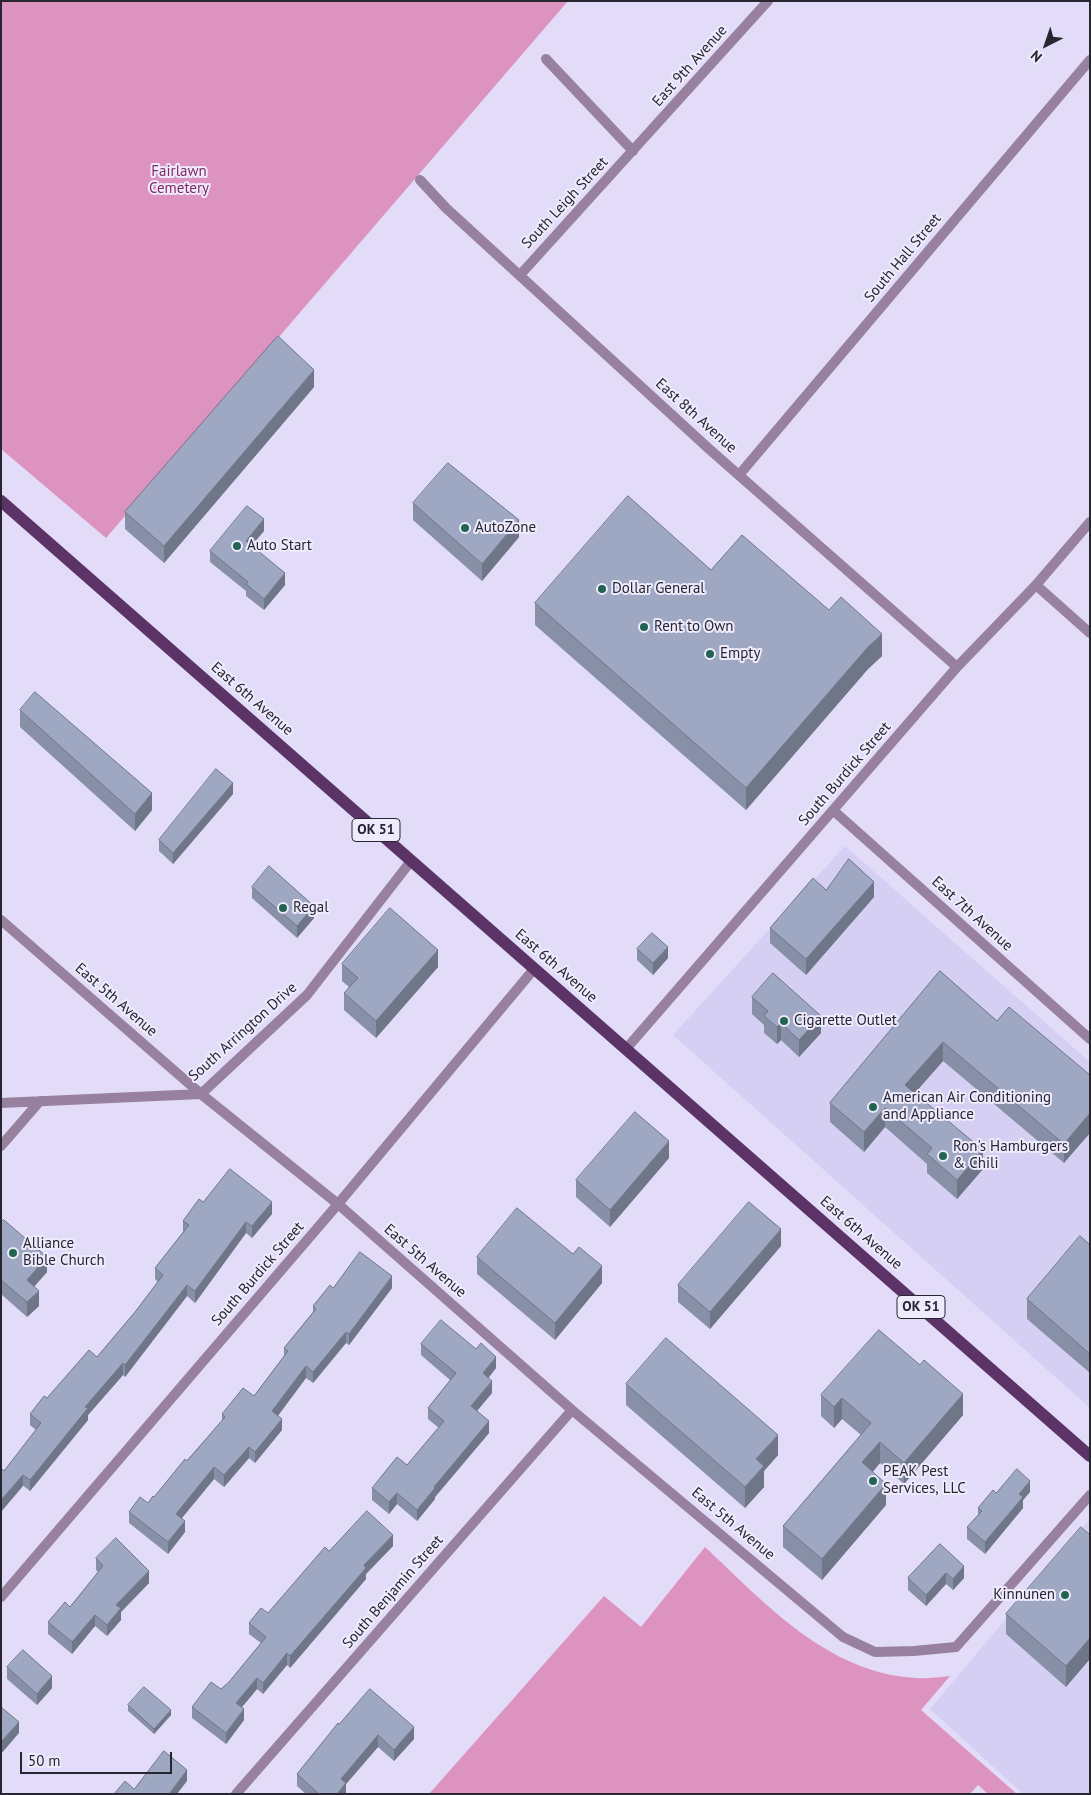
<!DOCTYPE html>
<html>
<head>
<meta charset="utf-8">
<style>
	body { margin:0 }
	#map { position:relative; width:1091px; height:1795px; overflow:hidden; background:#e2dcf9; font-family:"PT Sans",sans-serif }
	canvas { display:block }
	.frame { position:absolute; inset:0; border:2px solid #272530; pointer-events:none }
	.north { position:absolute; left:1021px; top:20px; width:50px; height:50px; -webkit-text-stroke:4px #eeebfd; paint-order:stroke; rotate:221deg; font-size:14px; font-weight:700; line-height:20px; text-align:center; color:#272530 }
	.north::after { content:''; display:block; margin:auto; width:18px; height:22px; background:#272530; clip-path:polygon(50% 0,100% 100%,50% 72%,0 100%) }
	.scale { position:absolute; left:20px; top:1752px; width:152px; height:22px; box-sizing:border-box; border:2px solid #272530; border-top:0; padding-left:6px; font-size:15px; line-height:18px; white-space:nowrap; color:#272530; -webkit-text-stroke:4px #eeebfd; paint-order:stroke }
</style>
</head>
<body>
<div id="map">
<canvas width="1091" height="1795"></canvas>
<div class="frame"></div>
<div class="north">N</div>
<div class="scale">50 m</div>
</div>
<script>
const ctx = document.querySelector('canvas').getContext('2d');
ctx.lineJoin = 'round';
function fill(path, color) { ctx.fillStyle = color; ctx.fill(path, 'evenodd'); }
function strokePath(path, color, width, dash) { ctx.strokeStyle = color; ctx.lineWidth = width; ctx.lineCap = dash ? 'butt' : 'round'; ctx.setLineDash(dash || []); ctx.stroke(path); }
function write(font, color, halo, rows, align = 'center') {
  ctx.font = font + ' "PT Sans",sans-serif'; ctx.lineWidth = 4; ctx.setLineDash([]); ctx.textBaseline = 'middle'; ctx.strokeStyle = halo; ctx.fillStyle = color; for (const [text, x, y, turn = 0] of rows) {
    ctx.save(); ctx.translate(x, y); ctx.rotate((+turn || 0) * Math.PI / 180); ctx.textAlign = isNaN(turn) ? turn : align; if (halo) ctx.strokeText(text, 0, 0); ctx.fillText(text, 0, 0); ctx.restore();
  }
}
fill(new Path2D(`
	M845 846 1090 1062V1408L673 1035Z
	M1089 1520 1090 1794H1023L930 1709Z`), '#d5d0f3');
fill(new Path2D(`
	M1 1H568L106 538 1 449Z
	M705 1547C765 1603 827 1673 916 1678 927 1679 939 1677 950 1676L921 1710 1017 1794H988L978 1785 970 1794H429L604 1596 641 1627Z`), '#dd93c0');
strokePath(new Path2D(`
	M546 59 633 151
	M420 180 446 208 708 448 957 667
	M520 275 768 1
	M739 475 1090 60
	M1036 585 1090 633
	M834 811 1090 1039
	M1 920 201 1094 338 1204 572 1410 843 1637 875 1652 914 1651 956 1647 1090 1495
	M626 1049 957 667 1036 585 1090 522
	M1 1103 201 1094 307 995 411 861
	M1 1146 40 1101
	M1 1597 338 1204 534 969
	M236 1794 572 1410`), '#98819f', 10);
strokePath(new Path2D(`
	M1 501 1090 1456`), '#5b3367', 12);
fill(new Path2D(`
	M314 387 164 563 125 529V512Z
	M413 503 519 537 482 581 413 520Z
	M264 531 251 546 285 585 264 610 246 596V591L210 562V551Z
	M711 570 882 656 868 669 746 810 535 625V603Z
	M20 710 152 810 135 831 20 727Z
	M233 794 173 864 159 851V840Z
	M252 887 314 918 297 938 252 898Z
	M826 890 874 897 806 975 770 943V928Z
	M637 949 668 958 653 975 637 960Z
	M342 964 438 967 376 1038 344 1010V993L349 987 342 981Z
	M940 971 997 1021 1090 1075 1064 1163 943 1061 915 1093 983 1169 957 1199 927 1173V1164L885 1127 864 1152 830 1122V1103Z
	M752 997 821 1033 799 1057 781 1040 777 1044 764 1033V1025L752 1014Z
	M669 1158 610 1227 576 1197V1180Z
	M203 1202 272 1214 252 1238 246 1233 195 1303 187 1296 125 1377 123 1375 88 1415V1420L30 1491 4 1471 36 1430 30 1425V1414L47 1398 97 1357 135 1312 158 1282 155 1279V1268L183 1232V1221Z
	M1 1222 47 1272 34 1286 39 1306 27 1317 1 1294Z
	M1090 1242V1373L1027 1319V1299Z
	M781 1246 710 1329 678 1302V1285Z
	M477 1257 602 1283 555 1340 477 1274Z
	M333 1288H392L349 1345 346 1343 313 1383 306 1378 278 1416 282 1430 255 1463 249 1458 224 1487 214 1479 182 1518 185 1532 168 1554 129 1523V1512L148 1503 154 1497 222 1421V1414L254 1396 284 1356V1348L313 1312V1306Z
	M421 1344 496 1368 488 1378 492 1393 477 1411 489 1433 435 1497V1499L417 1521 397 1504 389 1514 372 1500V1488L407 1465 439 1428 428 1419V1408L450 1380 421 1355Z
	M626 1384 778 1455 764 1471V1487L745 1508 626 1405Z
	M821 1395 963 1415 904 1484 880 1463 873 1472 886 1505 822 1580 783 1547V1526L861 1435 842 1419 834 1428 821 1416Z
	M1030 1492 1023 1500V1508L985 1554 967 1539V1527L978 1515V1508L996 1493Z
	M1090 1535 1066 1687 1006 1634V1614Z
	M940 1544 964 1578 953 1590 946 1584 926 1606 908 1590V1578Z
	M393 1546 366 1574V1579L290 1668 287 1665 263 1694 257 1689 242 1707 244 1720 226 1744 192 1718V1707L221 1689 229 1682 261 1643 249 1634V1623L268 1613 329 1551Z
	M96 1558 149 1583 121 1612V1620L107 1636 95 1626 72 1654 48 1634V1622L70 1607 98 1572 96 1570Z
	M7 1667 52 1688 37 1705 7 1679Z
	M128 1705 171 1715 154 1734 128 1711Z
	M339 1724 414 1739 394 1761 378 1747 346 1784V1794H306L297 1786V1774Z`), '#8890a7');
fill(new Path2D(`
	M314 370V387L164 563V546Z
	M264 519V531L246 552V541Z
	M519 520V537L482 581V564Z
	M285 573V585L264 610V599Z
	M882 634V656L868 669 746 810V788L868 647Z
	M233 783V794L173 864V853Z
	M152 793V810L135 831V814Z
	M874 882V897L806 975V959Z
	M314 906V918L297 938V926Z
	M668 947V958L653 975V963Z
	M438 950V967L376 1038V1021Z
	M821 1016V1033L799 1057V1040Z
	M781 1023V1040L777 1044V1027Z
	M943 1042V1061L905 1104V1085Z
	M885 1108V1127L864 1152V1132Z
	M1090 1113V1133L1064 1163V1144Z
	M669 1141V1158L610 1227V1210Z
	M983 1150V1169L957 1199V1180Z
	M272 1202V1214L252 1238V1226Z
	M246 1222V1233L195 1303V1291Z
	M781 1229V1246L710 1329V1312Z
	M47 1257V1272L27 1295V1280Z
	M602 1266V1283L555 1340V1323Z
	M392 1276V1288L349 1345V1334Z
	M187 1285V1296L125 1377V1365Z
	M39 1291V1306L27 1317V1302Z
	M346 1332V1343L313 1383V1372Z
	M496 1357V1368L483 1385V1373Z
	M123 1363V1375L88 1415V1420L30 1491V1480L85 1407Z
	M306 1366V1378L272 1423V1411Z
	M492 1381V1393L471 1418V1406Z
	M963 1394V1415L904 1484V1463Z
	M842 1398V1419L834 1428V1407Z
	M282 1419V1430L255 1463V1452Z
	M489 1421V1433L435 1497V1499L417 1521V1510L434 1487Z
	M778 1435V1455L764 1471V1487L745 1508V1487L756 1459Z
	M880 1442V1463L862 1483V1462Z
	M249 1447V1458L224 1487V1475Z
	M214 1467V1479L176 1525V1514Z
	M23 1475V1486L1 1512V1500Z
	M1030 1481V1492L1023 1500V1508L985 1554V1542L1019 1494Z
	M886 1484V1505L822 1580V1559Z
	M397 1493V1504L389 1514V1502Z
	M185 1521V1532L168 1554V1542Z
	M393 1535V1546L366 1574V1579L290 1668V1656L364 1565Z
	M964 1566V1578L953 1590V1579Z
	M149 1571V1583L121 1612V1620L107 1636V1625L116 1605Z
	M946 1573V1584L926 1606V1595Z
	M95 1615V1626L72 1654V1642Z
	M1090 1638V1659L1066 1687V1666Z
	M287 1653V1665L263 1694V1683Z
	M52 1676V1688L37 1705V1694Z
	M257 1678V1689L236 1714V1703Z
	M244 1709V1720L226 1744V1733Z
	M171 1710V1715L154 1734V1729Z
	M19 1722V1733L1 1754V1742Z
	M414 1727V1739L394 1761V1750Z
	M378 1735V1747L346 1784V1794H337L341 1779Z
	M187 1770V1781L177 1794H169Z`), '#6f7688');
const building = new Path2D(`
	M278 336 314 370 164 546 125 512Z
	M448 463 519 520 482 564 413 503Z
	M628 496 711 570 742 535 829 610 841 597 882 634 868 647 746 788 535 603Z
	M247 506 264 519 246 541 285 573 264 599 246 584 248 582 210 551Z
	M35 692 152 793 135 814 20 710Z
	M216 769 233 783 173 853 159 840Z
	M849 859 874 882 806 959 770 928 813 878 826 890Z
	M269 866 314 906 297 926 252 887Z
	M390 908 438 950 376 1021 344 993 358 978 342 964Z
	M652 933 668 947 653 963 637 949Z
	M940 971 997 1021 1009 1007 1090 1075V1113L1064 1144 943 1042 905 1085 983 1150 957 1180 927 1154 932 1148 885 1108 864 1132 830 1103Z
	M773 973 821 1016 799 1040 781 1023 777 1027 764 1016 768 1011 752 997Z
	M635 1112 669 1141 610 1210 576 1180Z
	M230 1169 272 1202 252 1226 246 1222 195 1291 187 1285 125 1365 123 1363 85 1407 88 1408 30 1480 23 1475 1 1500V1468L4 1471 41 1423 30 1414 44 1396 47 1398 89 1350 97 1357 135 1312 163 1275 155 1268 189 1225 183 1221 199 1199 203 1202Z
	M749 1202 781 1229 710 1312 678 1285Z
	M517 1208 573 1254 579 1247 602 1266 555 1323 477 1257Z
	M4 1220 47 1257 27 1280 39 1291 27 1302 1 1280V1222Z
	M1080 1236 1089 1244 1090 1242V1354L1027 1299Z
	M360 1252 392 1276 349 1334 346 1332 313 1372 306 1366 272 1411 282 1419 255 1452 249 1447 224 1475 214 1467 176 1514 185 1521 168 1542 129 1512 140 1497 148 1503 153 1496 154 1497 185 1459 187 1461 225 1417 222 1414 243 1388 254 1396 288 1351 284 1348 316 1309 313 1306 330 1285 333 1288Z
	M441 1320 476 1349 481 1343 496 1357 483 1373 492 1381 471 1406 489 1421 434 1487 435 1488 417 1510 397 1493 389 1502 372 1488 397 1457 407 1465 444 1421 428 1408 456 1373 421 1344Z
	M879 1330 920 1365 924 1360 963 1394 904 1463 880 1442 862 1462 886 1484 822 1559 783 1526 871 1423 842 1398 834 1407 821 1395Z
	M666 1338 778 1435 756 1459 764 1466 745 1487 626 1384Z
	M1017 1469 1030 1481 1019 1494 1023 1497 985 1542 967 1527 982 1511 978 1508 993 1490 996 1493Z
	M367 1511 393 1535 364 1565 366 1568 290 1656 287 1653 263 1683 257 1678 236 1703 244 1709 226 1733 192 1707 211 1682 221 1689 229 1682 266 1637 249 1623 261 1608 268 1613 325 1547 329 1551Z
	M1081 1527 1090 1535V1638L1066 1666 1006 1614Z
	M116 1538 149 1571 116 1605 121 1608 107 1625 95 1615 72 1642 48 1622 65 1602 70 1607 103 1566 96 1558Z
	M940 1544 964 1566 953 1579 946 1573 926 1595 908 1578Z
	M23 1650 52 1676 37 1694 7 1667Z
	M144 1687 171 1710 154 1729 128 1705Z
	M370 1689 414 1727 394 1750 378 1735 341 1779 346 1783 337 1794H319L297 1774 338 1723 339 1724Z
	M1 1707 19 1722 1 1742Z
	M164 1751 187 1770 169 1794H114L125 1781 134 1789Z`);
fill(building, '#9ea8c2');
strokePath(building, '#6f7688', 1);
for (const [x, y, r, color] of [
	[465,528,5,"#236351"],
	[237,546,5,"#236351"],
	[602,589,5,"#236351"],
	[644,627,5,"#236351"],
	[710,654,5,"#236351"],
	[283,908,5,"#236351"],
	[784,1021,5,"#236351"],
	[873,1107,5,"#236351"],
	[943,1156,5,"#236351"],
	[13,1253,5,"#236351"],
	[873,1481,5,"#236351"],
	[1065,1595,5,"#236351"]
]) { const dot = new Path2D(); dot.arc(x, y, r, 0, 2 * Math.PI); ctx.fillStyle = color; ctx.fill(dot); strokePath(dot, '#eeebfd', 2); }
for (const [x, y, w] of [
	[376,830,48],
	[921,1307,48]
]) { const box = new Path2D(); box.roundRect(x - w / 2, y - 11.5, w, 23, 4); ctx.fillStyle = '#eeebfd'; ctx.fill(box); strokePath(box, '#272530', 1); }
write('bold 14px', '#272530', null, [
	["OK 51",376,830],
	["OK 51",921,1307]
]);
write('15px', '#272530', '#eeebfd', [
	["East 9th Avenue",690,66,-48],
	["South Leigh Street",565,203,-47],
	["South Hall Street",903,258,-50],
	["East 8th Avenue",696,416,42],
	["East 6th Avenue",252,699,41],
	["South Burdick Street",845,774,-49],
	["East 7th Avenue",972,914,42],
	["East 6th Avenue",556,966,41],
	["East 5th Avenue",116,1000,41],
	["South Arrington Drive",243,1032,-42],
	["East 6th Avenue",861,1233,41],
	["East 5th Avenue",425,1261,41],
	["South Burdick Street",258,1274,-49],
	["East 5th Avenue",733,1524,40],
	["South Benjamin Street",393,1592,-49]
]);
write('15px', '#852967', '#eeebfd', [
	["Fairlawn",179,172],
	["Cemetery",179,189]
]);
write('15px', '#272530', '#eeebfd', [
	["AutoZone",475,528],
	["Auto Start",247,546],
	["Dollar General",612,589],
	["Rent to Own",654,627],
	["Empty",720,654],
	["Regal",293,908],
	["Cigarette Outlet",794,1021],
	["American Air Conditioning",883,1098],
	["and Appliance",883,1115],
	["Ron's Hamburgers",953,1147],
	["& Chili",953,1164],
	["Alliance",23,1244],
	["Bible Church",23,1261],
	["PEAK Pest",883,1472],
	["Services, LLC",883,1489],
	["Kinnunen",1055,1595,"right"]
], 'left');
</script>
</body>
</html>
